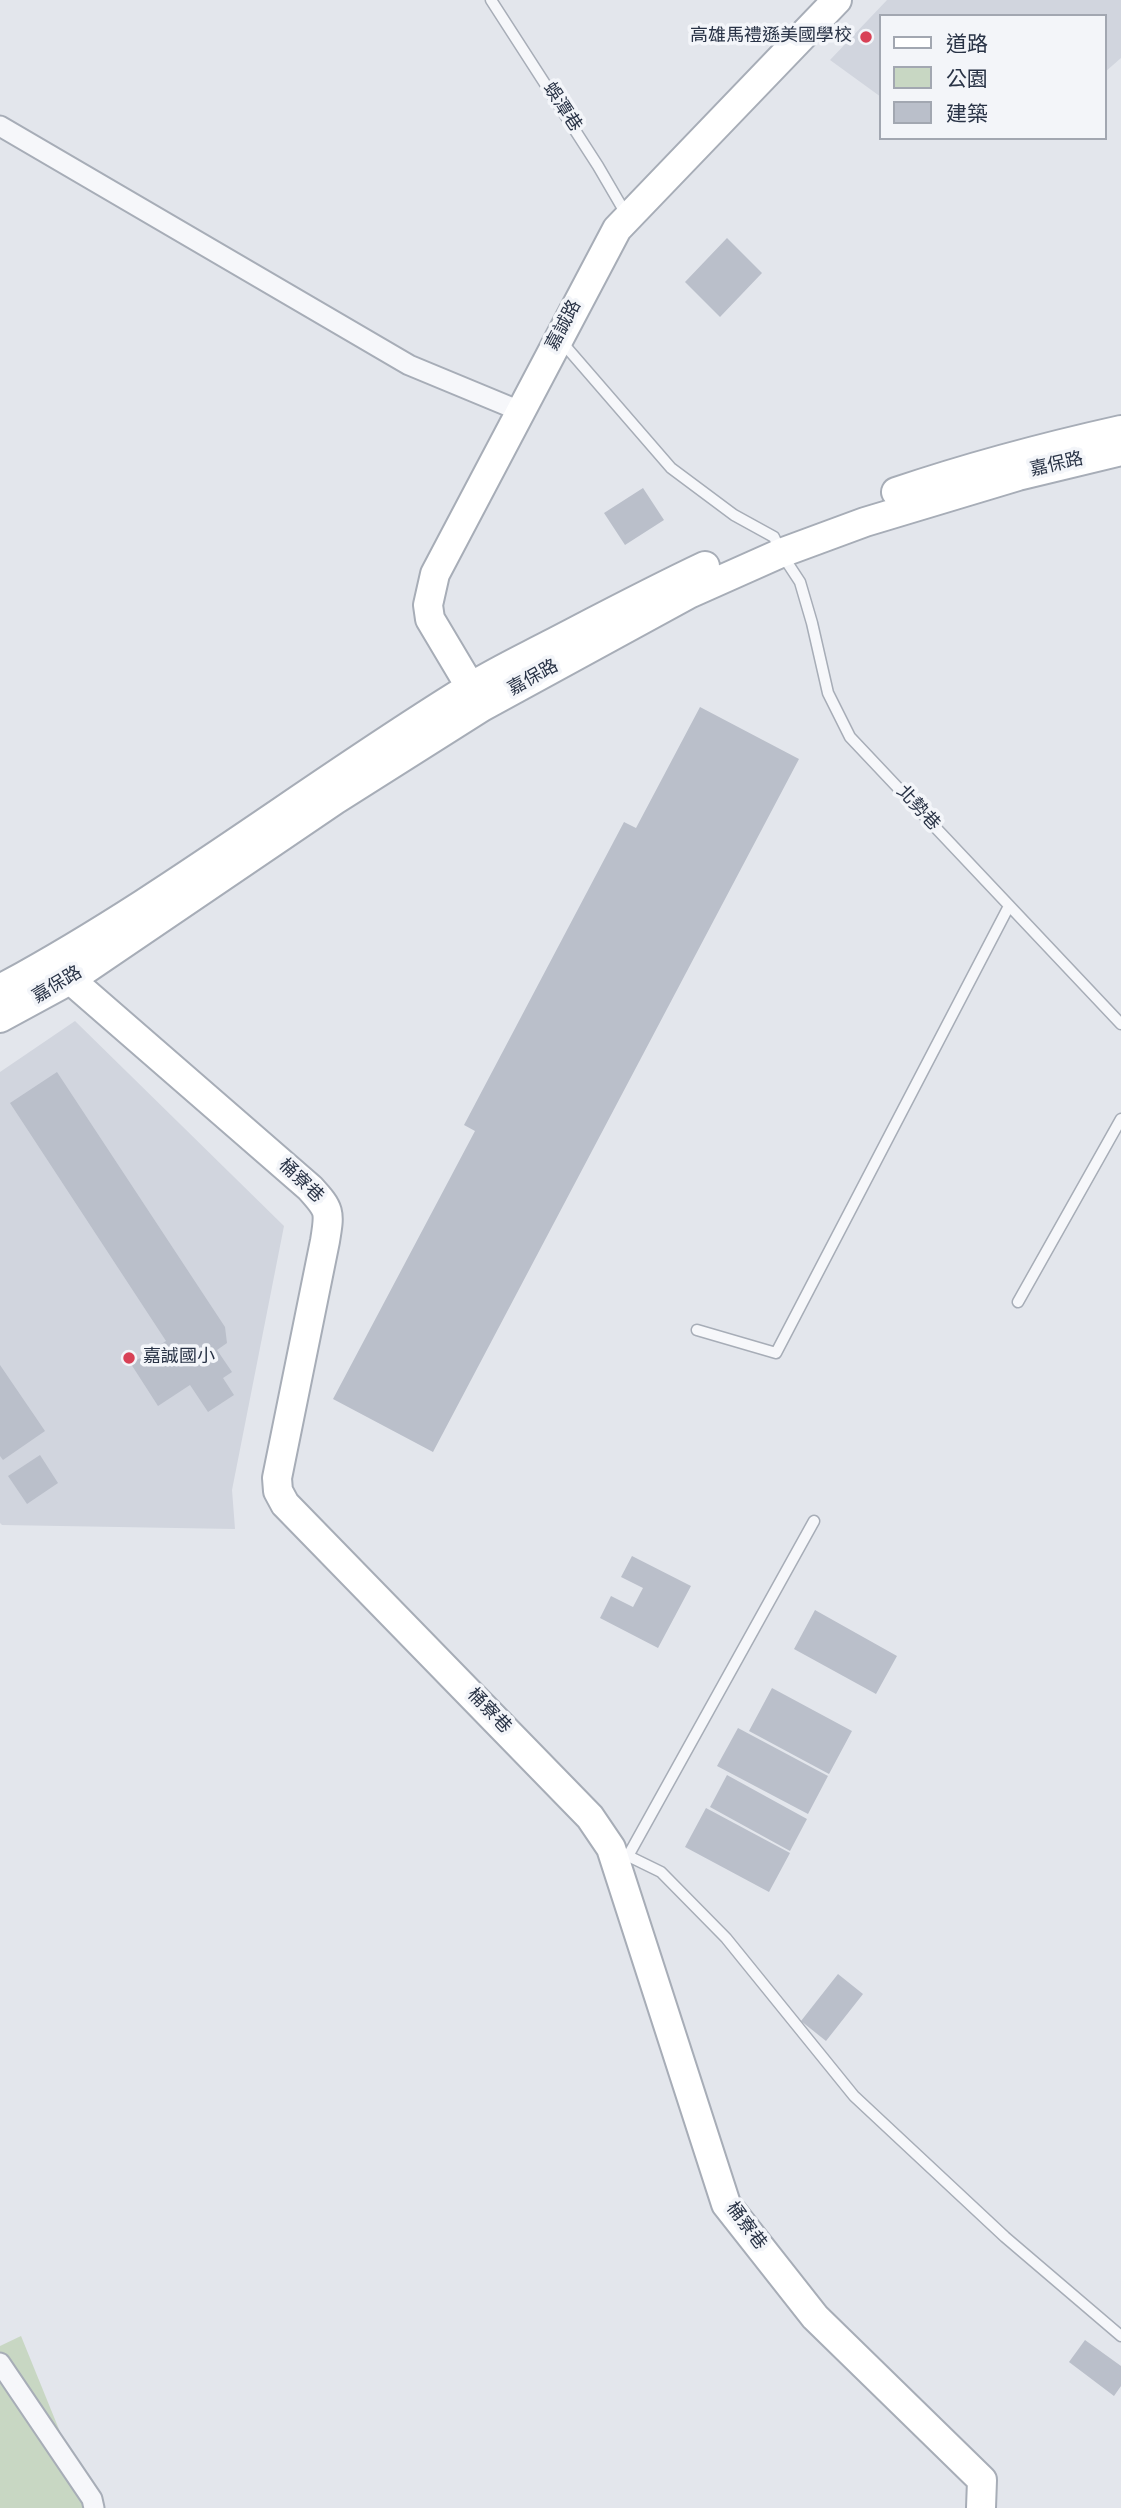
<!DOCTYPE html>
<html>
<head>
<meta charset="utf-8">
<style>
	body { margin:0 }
	#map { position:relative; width:1121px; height:2508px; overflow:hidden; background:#e3e6ec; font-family:Overpass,"Noto Sans TC",sans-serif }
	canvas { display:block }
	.legend { position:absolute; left:879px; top:14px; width:228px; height:126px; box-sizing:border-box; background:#f3f5f9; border:2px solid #a2a7b1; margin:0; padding:9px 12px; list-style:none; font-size:21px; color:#293346 }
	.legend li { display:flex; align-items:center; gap:14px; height:35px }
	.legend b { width:35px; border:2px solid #a2a7b1 }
</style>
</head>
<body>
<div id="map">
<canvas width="1121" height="2508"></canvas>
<ul class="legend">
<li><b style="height:9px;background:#fff"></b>道路</li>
<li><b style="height:19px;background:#c8d7c3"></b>公園</li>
<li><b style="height:19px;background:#babfca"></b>建築</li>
</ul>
</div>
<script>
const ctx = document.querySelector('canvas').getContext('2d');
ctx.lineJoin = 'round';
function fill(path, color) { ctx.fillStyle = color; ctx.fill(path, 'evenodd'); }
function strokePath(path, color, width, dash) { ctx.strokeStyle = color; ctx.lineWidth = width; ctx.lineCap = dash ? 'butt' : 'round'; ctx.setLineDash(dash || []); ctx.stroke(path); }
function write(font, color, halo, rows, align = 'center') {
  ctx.font = font + ' Overpass,"Noto Sans TC",sans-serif'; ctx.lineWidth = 7; ctx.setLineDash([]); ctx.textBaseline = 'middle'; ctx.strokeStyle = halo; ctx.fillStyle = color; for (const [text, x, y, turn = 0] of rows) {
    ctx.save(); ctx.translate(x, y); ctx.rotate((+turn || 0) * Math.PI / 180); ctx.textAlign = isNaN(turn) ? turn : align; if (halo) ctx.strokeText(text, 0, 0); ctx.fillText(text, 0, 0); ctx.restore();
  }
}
fill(new Path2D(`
	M887 0H1121V58L1105 72V16H881V97L830 60Z
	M75 1021 284 1226 232 1490 235 1529 2 1525 0 1523V1072Z`), '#d1d5de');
fill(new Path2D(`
	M21 2336 91 2508H0V2346Z`), '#c8d7c3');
fill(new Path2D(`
	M727 238 762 273 720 317 685 282Z
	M643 488 664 520 625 545 604 513Z
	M700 707 799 759 433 1452 333 1399 475 1131 464 1125 624 822 636 828Z
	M57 1072 225 1327 227 1343 217 1350 232 1372 223 1378 234 1395 208 1412 190 1385 158 1406 131 1364 166 1341 10 1103Z
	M0 1365 45 1431 3 1460 0 1456Z
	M40 1455 58 1483 27 1504 8 1476Z
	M632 1556 691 1586 658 1648 600 1618 611 1596 633 1607 643 1588 621 1577Z
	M815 1610 897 1656 876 1694 794 1649Z
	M772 1688 852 1731 829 1774 749 1731Z
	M738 1728 828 1776 808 1814 717 1766Z
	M727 1775 807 1819 790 1851 710 1807Z
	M706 1808 790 1853 769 1892 685 1847Z
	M838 1974 863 1994 826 2041 801 2021Z
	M1085 2340 1121 2366V2386L1114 2396 1069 2362Z`), '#babfca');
const lane = new Path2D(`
	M491 0 598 166 626 214
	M561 341 671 468 734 515 774 537 781 553 800 582 812 623 828 693 850 737 1121 1024
	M1018 1302 1121 1119
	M697 1330 776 1353 1009 906
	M618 1851 661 1872 726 1938 854 2096 1005 2237 1121 2336
	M628 1856 814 1521`);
const street = new Path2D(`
	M0 126 409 365 520 411
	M0 2363 92 2499 94 2508`);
const secondary = new Path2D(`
	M896 492C970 467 1045 447 1121 430
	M480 703 430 619 428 605 435 574 617 229 837 0
	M50 962 310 1188C330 1210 330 1211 325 1241L277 1478 278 1491 285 1504 590 1817 611 1848 726 2204 815 2317 982 2480 981 2508
	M0 989C164 901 311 785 469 688 495 672 522 659 549 645 601 618 652 591 705 566
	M0 1018 70 980 335 800 482 707 689 594 781 553 865 522 1018 476 1121 451`);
strokePath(lane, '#a7adb7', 13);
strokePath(street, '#a7adb7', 23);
strokePath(secondary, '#a7adb7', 32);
strokePath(lane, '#f6f7fa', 10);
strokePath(street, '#f6f7fa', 19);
strokePath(secondary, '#fff', 28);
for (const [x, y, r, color] of [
	[866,37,7,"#d84156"],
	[129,1358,7,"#d84156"]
]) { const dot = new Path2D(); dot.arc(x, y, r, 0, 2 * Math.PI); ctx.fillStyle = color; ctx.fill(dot); strokePath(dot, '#f3f5f9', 2.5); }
write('18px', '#293346', '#f3f5f9', [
	["高雄馬禮遜美國學校",852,37],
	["嘉誠國小",143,1358,"left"]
], 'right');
write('18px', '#293346', '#f3f5f9', [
	["蜈潭巷",561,108,57],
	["嘉誠路",565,326,-62],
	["嘉保路",1057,466,-13],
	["嘉保路",534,679,-29],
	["北勢巷",917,809,47],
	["嘉保路",58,986,-31],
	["桶寮巷",300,1182,44],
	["桶寮巷",488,1712,46],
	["桶寮巷",745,2227,53]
]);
</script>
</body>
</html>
